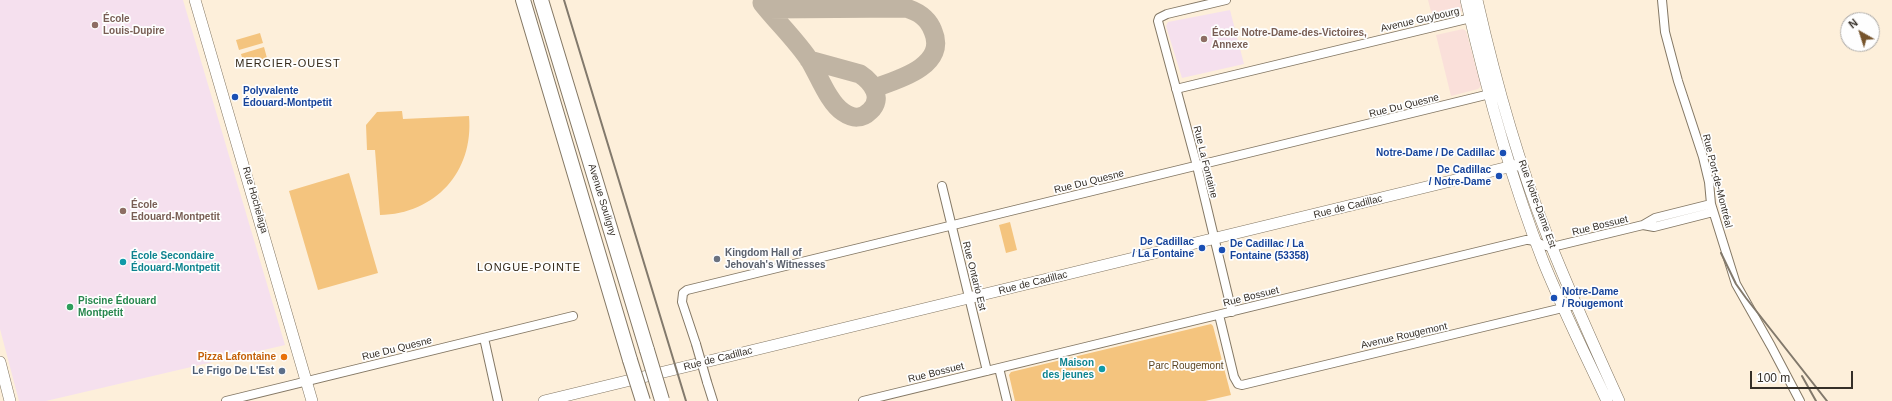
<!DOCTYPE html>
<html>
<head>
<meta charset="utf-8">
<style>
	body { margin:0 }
	#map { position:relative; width:1892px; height:401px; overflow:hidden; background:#fdefda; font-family:Arial,sans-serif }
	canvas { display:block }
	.north { position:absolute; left:1840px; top:12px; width:40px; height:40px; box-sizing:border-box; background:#fefefe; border:1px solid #aeaba8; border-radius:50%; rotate:321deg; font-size:11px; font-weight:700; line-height:16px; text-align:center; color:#352f28 }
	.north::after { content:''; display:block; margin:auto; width:14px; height:18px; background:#76542c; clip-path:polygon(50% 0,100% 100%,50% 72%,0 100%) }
	.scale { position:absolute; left:1750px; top:371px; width:103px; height:18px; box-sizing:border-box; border:2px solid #352f28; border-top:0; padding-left:5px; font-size:12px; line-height:14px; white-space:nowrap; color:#352f28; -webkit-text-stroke:3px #fefefe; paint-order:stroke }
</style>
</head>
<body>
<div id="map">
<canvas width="1892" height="401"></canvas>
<div class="north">N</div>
<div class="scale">100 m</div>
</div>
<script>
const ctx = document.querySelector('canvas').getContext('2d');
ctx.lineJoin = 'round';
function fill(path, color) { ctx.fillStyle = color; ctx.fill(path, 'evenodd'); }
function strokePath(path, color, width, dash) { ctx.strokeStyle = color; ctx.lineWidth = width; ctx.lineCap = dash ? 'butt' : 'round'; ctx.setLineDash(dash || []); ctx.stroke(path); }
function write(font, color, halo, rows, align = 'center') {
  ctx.font = font + ' Arial,sans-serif'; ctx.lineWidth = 3.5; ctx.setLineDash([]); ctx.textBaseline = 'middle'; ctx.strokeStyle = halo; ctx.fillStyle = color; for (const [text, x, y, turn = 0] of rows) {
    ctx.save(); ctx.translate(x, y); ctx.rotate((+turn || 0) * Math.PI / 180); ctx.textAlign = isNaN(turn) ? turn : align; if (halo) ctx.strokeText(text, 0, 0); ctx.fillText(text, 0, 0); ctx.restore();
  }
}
fill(new Path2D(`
	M1428 0H1460L1462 11 1433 19Z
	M1463 29 1466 31 1481 86 1478 89 1451 96 1436 35Z`), '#fae0da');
fill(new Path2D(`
	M0 0H183L285 345 46 401H19L0 329Z
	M1230 10 1244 64 1182 78 1166 26 1168 22Z`), '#f5e0ee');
fill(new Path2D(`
	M260 33 263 43 239 50 236 40Z
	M264 47 267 58 244 65 241 54Z
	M402 111 403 119 469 116C474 172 435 214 380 215L375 150H367L366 125 377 112Z
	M349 173 378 273 318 290 289 191Z
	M1010 222 1017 250 1006 253 999 225Z
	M1211 324 1213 326 1231 395 1205 401H1015L1009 375 1011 372Z`), '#f4c47e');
strokePath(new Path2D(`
	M762 3C777 22 797 41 810 61 819 76 829 103 843 112 853 119 862 119 870 111 884 98 872 82 860 74L809 60
	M767 9 906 8C919 12 928 18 933 31 948 66 897 80 874 88`), '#c0b4a3', 19);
const street = new Path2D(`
	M1226 0 1167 14 1159 18 1158 21 1197 166 1232 312
	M1662 0 1665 32 1678 81 1703 157 1709 182 1711 204 1736 284 1771 346 1800 401
	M1176 89 1475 17
	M942 186 987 371
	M1643 225 1654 227 1713 212
	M1219 315 1234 377 1238 384 1242 385 1575 305
	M484 338 498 401
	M696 344 682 302 683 293 687 290 1494 93
	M999 368 1007 401
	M707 382 713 401
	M226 401 573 316
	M863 401 1526 240C1536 239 1542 247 1552 247L1643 225 1655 218 1711 204`);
const secondary = new Path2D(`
	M195 0 312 401
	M1466 0C1486 88 1510 177 1543 261 1562 308 1585 354 1607 401
	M1477 0C1495 79 1517 159 1547 235 1569 291 1594 346 1619 401
	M0 362 10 401
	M544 401 1521 164`);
const highway = new Path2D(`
	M523 0 630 360
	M541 0 647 350`);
strokePath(street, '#847865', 10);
strokePath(secondary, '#847865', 12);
strokePath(highway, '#847865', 16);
strokePath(street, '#fff', 8);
strokePath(secondary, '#fff', 11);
strokePath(highway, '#fff', 14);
strokePath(new Path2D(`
	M564 0 686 401
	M1721 253 1736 284 1746 298 1827 401
	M1802 376 1816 401`), '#82796c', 2);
const streetBridge = new Path2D(`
	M696 344 707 382`);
const highwayBridge = new Path2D(`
	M647 350 662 400
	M630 360 643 401`);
strokePath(streetBridge, '#847865', 10, []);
strokePath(highwayBridge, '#847865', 16, []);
strokePath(streetBridge, '#fff', 8);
strokePath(highwayBridge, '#fff', 14);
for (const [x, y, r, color] of [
	[95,25,4,"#8d6e63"],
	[1204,39,4,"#8d6e63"],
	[235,97,4,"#1a4fb4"],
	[1503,153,4,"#1a4fb4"],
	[1499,176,4,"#1a4fb4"],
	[123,211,4,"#8d6e63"],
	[1202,248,4,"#1a4fb4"],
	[1222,250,4,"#1a4fb4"],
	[717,259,4,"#6b7280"],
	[123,262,4,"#0f9aa8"],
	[1554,298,4,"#1a4fb4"],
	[70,307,4,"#2e9e5b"],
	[284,357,4,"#e8710a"],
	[1102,369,4,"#0f9aa8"],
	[282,371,4,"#5c6f8a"]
]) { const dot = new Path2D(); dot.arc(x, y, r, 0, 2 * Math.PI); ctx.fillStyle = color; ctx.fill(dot); strokePath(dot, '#fefefe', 1.5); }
write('bold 10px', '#785e54', '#fefefe', [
	["École",103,19],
	["Louis-Dupire",103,31],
	["École Notre-Dame-des-Victoires,",1212,33],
	["Annexe",1212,45],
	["École",131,205],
	["Edouard-Montpetit",131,217]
], 'left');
write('10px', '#352f28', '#fefefe', [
	["Avenue Guybourg",1420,20,-13],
	["Rue Du Quesne",1404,106,-14],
	["Rue La Fontaine",1205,162,76],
	["Rue Port-de-Montréal",1717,181,76],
	["Rue Du Quesne",1089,182,-14],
	["Rue Hochelaga",255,200,74],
	["Avenue Souligny",602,200,73],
	["Rue Notre-Dame Est",1537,204,70],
	["Rue de Cadillac",1348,207,-14],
	["Rue Bossuet",1600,226,-14],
	["Rue Ontario Est",974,276,76],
	["Rue de Cadillac",1033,283,-14],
	["Rue Bossuet",1251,297,-14],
	["Avenue Rougemont",1404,336,-13],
	["Rue Du Quesne",397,349,-14],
	["Rue de Cadillac",718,359,-14],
	["Rue Bossuet",936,373,-14]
]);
write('bold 10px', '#164399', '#fefefe', [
	["Polyvalente",243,91],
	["Édouard-Montpetit",243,103],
	["Notre-Dame / De Cadillac",1495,153,"right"],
	["De Cadillac",1491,170,"right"],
	["/ Notre-Dame",1491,182,"right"],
	["De Cadillac",1194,242,"right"],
	["/ La Fontaine",1194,254,"right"],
	["De Cadillac / La",1230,244],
	["Fontaine (53358)",1230,256],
	["Notre-Dame",1562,292],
	["/ Rougemont",1562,304]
], 'left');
write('bold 10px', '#5b616d', '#fefefe', [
	["Kingdom Hall of",725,253],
	["Jehovah's Witnesses",725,265]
], 'left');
write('bold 10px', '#0d838f', '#fefefe', [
	["École Secondaire",131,256],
	["Édouard-Montpetit",131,268],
	["Maison",1094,363,"right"],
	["des jeunes",1094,375,"right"]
], 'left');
write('bold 10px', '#27864d', '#fefefe', [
	["Piscine Édouard",78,301],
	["Montpetit",78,313]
], 'left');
write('bold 10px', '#c56008', '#fefefe', [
	["Pizza Lafontaine",276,357]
], 'right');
write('10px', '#5d4623', '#fefefe', [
	["Parc Rougemont",1186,366]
]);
write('bold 10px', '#4e5e75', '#fefefe', [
	["Le Frigo De L'Est",274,371]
], 'right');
ctx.letterSpacing = '1px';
write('11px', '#332818', '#fefefe', [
	["MERCIER-OUEST",288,64],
	["LONGUE-POINTE",529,268]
]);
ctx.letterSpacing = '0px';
</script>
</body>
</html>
